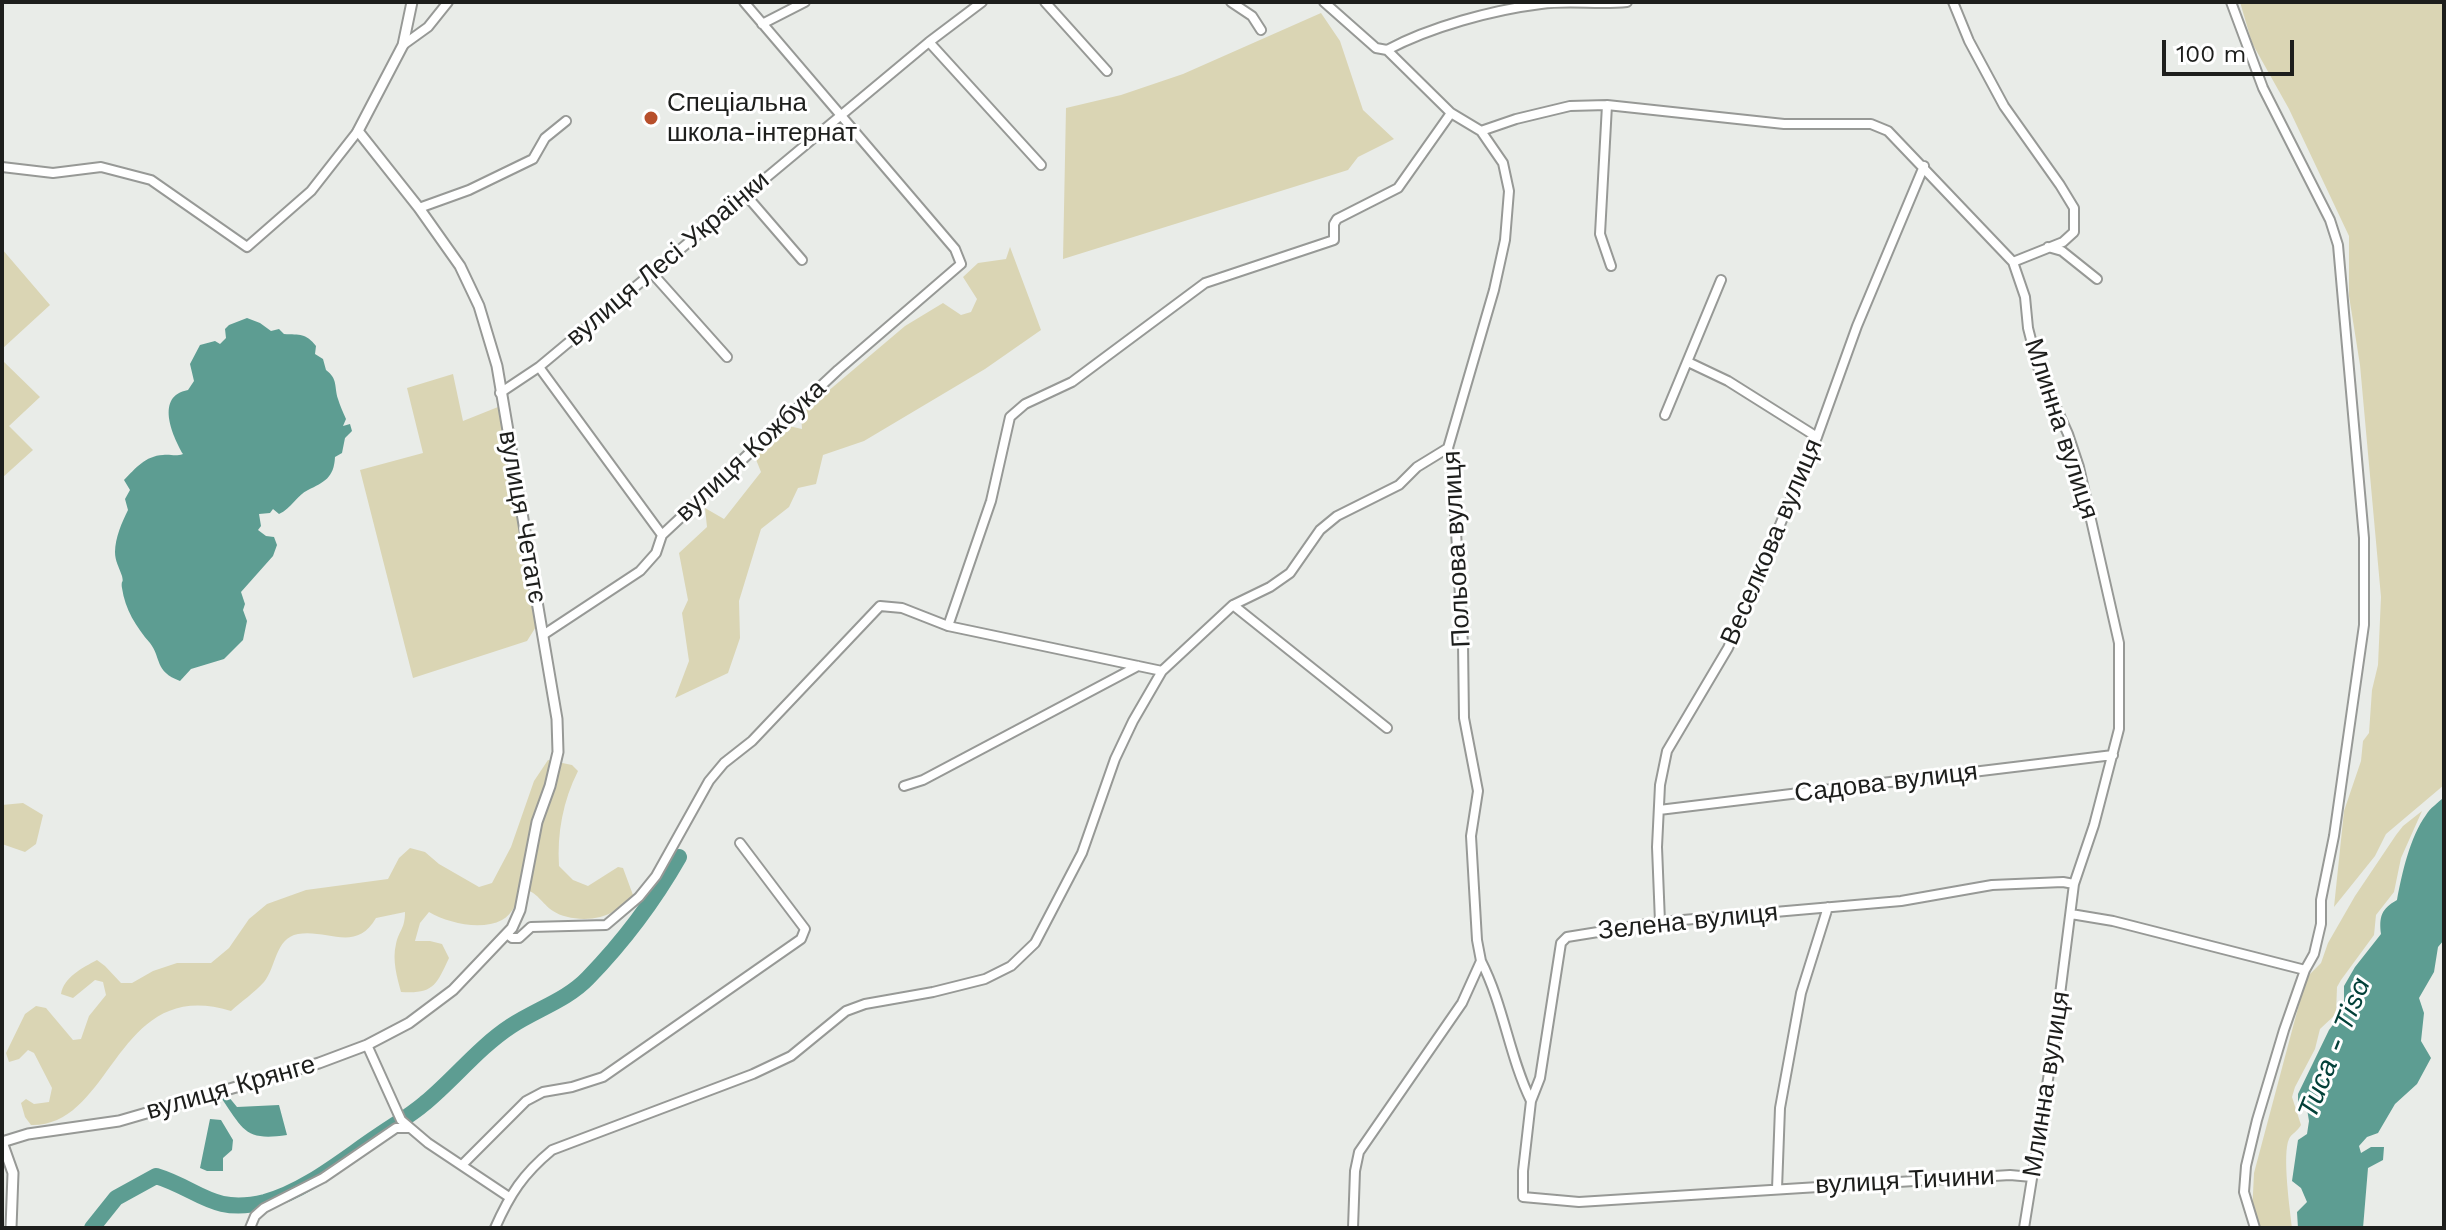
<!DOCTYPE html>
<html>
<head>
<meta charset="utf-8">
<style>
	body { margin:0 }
	#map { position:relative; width:2446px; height:1230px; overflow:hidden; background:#e9ece8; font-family:"Work Sans",sans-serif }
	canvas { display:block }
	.frame { position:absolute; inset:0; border:4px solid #1d1e1c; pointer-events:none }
	.scale { position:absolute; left:2162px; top:40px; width:132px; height:36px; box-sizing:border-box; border:4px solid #1d1e1c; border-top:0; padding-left:10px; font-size:24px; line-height:28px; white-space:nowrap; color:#1d1e1c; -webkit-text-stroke:6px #fff; paint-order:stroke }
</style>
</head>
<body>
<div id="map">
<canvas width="2446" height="1230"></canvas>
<div class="frame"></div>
<div class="scale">100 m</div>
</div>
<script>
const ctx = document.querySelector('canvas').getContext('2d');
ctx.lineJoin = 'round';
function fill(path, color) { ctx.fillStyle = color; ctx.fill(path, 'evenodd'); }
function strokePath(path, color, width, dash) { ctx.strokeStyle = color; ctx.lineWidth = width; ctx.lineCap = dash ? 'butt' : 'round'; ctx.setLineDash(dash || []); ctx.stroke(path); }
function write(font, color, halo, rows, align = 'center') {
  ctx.font = font + ' "Work Sans",sans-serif'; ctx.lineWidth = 6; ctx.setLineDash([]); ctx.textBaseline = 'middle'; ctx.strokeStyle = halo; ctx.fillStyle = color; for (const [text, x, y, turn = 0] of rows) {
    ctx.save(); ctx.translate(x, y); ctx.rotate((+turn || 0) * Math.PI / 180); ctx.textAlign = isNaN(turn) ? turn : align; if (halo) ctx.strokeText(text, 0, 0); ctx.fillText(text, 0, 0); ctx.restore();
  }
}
fill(new Path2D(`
	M2240 2H2444V785L2386 834 2375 856 2334 907 2344 811 2361 761 2363 741 2369 733 2372 690 2378 665 2381 597 2360 365 2349 296V236L2289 109 2252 43Z
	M1321 13 1340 41 1363 110 1394 139 1358 157 1348 170 1063 259 1066 108 1121 95 1183 74Z
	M1010 247 1041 330 985 369 864 441 823 455 816 484 798 488 789 507 761 529 739 601 740 638 728 673 675 698 689 661 682 613 688 600 679 553 707 527 705 508 724 519 761 472 755 457 789 426 802 429 801 414 905 326 943 303 961 315 971 312 977 299 963 277 978 263 1006 259Z
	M2 249 50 305 2 349Z
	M2 360 40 397 9 426 33 450 2 478Z
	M453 374 463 421 503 405 539 622 527 641 413 678 360 470 423 453 407 388Z
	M548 760 572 765 578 771C563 801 557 833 559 866L573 880 588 886 618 867 623 868 633 895C627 900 621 907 614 911 598 922 568 921 553 911 541 903 538 892 523 889 518 900 513 914 502 920 481 931 448 923 429 912L420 923 415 941H430L442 944 449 958C436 986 433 994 401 992 397 977 392 960 396 944 399 930 405 929 405 912L376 918C356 953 328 929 298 934 275 938 276 968 264 982 254 993 242 1001 231 1011 115 975 114 1127 31 1125L25 1117 21 1103 26 1099 34 1104 49 1102 52 1088 34 1053 28 1050 19 1059 9 1062 6 1053 25 1014 36 1006 46 1008 73 1040 81 1039 89 1016 106 995 103 982 95 980 73 998 61 994C64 977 82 968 97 960L105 966 121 983H132L153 971 177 963H211L229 948 249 919 267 904 306 890 388 879 399 858 410 848 425 852 439 864 479 887 492 883 511 847 534 781Z
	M23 803 43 815 36 844 25 852 2 844V805Z
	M2422 811 2401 858 2394 892 2376 915 2374 935 2341 980 2337 987 2336 1014 2320 1029 2315 1049 2295 1087 2292 1097 2301 1125C2298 1131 2291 1134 2289 1139 2282 1154 2290 1210 2292 1228H2258L2252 1214 2254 1173 2306 978 2321 963 2328 943 2355 896 2396 835 2403 826Z`), '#dad5b4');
fill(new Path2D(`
	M247 318 260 323 271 331 279 329 284 334C300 335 306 333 316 346L315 354 323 359 326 370C338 379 334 386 338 399 340 406 343 412 346 419L343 426 350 424 352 431 345 438 342 453 335 457C334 478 324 482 308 490 297 495 291 509 279 514L273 509 270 513 259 514 261 526 258 530 266 536 274 537 277 545 273 556 241 592 245 604 243 610 247 621 243 640 224 659 191 669 180 681C154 671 162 659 150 643 136 627 125 609 122 588 121 578 124 585 122 576 119 567 115 561 115 552 115 538 122 522 128 510L125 499 130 490 124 480C136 468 145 456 163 455 171 454 175 457 183 454 172 435 155 396 188 390L194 381 190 364 200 345 215 341 220 344 226 338 225 329 229 325Z
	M2444 797V940L2438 947 2434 972 2419 998 2424 1013 2421 1041 2431 1058 2417 1084 2395 1104 2378 1133 2367 1137 2359 1146 2361 1153 2371 1147H2384L2383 1160 2368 1168 2363 1228H2298L2297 1212 2307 1202 2301 1188 2292 1181 2298 1140 2307 1134 2309 1121 2307 1109 2298 1105V1094L2329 1030 2344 1010V986L2355 967 2381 934C2379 917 2381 909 2397 900 2402 873 2410 837 2426 815 2430 808 2438 803 2444 797Z
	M228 1096 237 1107 279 1105 287 1135C246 1141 244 1131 222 1099Z
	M210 1119 221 1120 233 1140 232 1150 223 1158V1171H207L200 1168Z`), '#5d9d92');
strokePath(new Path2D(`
	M92 1228 116 1198 156 1176C199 1189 212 1215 265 1202 305 1191 341 1161 375 1138 392 1126 410 1116 425 1103 454 1079 479 1047 511 1026 537 1009 567 1000 588 978 622 943 655 899 679 857`), '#5d9d92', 16);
const minor = new Path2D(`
	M1045 2 1107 71
	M1231 2 1252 16 1261 30
	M1324 2 1376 48 1387 50
	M1953 2 1969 41 2004 106 2060 185 2074 208V232L2063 242 2013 262
	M2231 2 2263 88 2330 220 2338 245 2364 538V625L2334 836 2321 900V924L2314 954 2305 970 2284 1030 2257 1120 2246 1166 2244 1192 2255 1228
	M762 24 805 2
	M929 42 1041 165
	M403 45 428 27 448 2
	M1387 50C1430 27 1492 10 1541 4 1569 0 1598 5 1627 2
	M1607 105 1600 234 1611 266
	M1481 131 1516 119 1570 106 1607 105 1784 124H1871L1888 131 2013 262 2025 297 2028 328 2038 367 2068 434 2079 467 2119 643V729L2094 825 2074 884 2054 1042 2024 1228
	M2 167 53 173 101 167 151 180 247 247 311 191 358 131
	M745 194 802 260
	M419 208 469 190 533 159 545 138 566 121
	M2048 247 2062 251 2097 279
	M652 273 727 357
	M1688 362 1728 381 1817 437
	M539 367 662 535
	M500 393 539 367 929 42 982 2
	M1665 415 1721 280
	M1233 605 1387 728
	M948 626 991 501 1010 417 1025 404 1072 382 1205 283 1334 240V224L1337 219 1398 188 1451 113
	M543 635 640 571 656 553 662 535 838 370 961 264 955 249 744 2
	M904 786 923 780 1138 666
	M1659 810 2113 755
	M2071 914 2113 921 2305 970
	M1660 922 1657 847 1660 785 1667 751 1728 648 1737 627 1817 437 1857 326 1924 166
	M507 934 512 938H519L531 927 606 925 639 897 656 876 709 781 724 763 752 741 880 606 902 608 948 626 1162 671
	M1481 961C1504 1006 1509 1056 1531 1101
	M367 1045 401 1120 428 1143 509 1197
	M462 1165 526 1101 543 1092 572 1087 603 1077 801 939 805 929 740 843
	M2032 1177 2010 1175 1579 1202 1523 1197V1171L1531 1101 1540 1078 1561 943 1567 937 1660 922 1901 901 1992 885 2063 882 2074 884
	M1777 1189 1780 1108 1801 993 1828 907
	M250 1228 255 1216 264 1208 323 1178 396 1128H409
	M495 1228C510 1194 523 1174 552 1150L753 1074 791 1056 846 1011 865 1004 933 992 985 979 1011 966 1035 943 1082 853 1115 759 1133 721 1162 671 1233 605 1270 587 1290 573 1320 530 1337 516 1399 485 1417 467 1448 448
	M1353 1228 1355 1171 1359 1152 1462 1003 1481 961 1477 940 1471 836 1478 791 1464 718 1463 644 1452 468 1448 448 1494 290 1505 240 1509 191 1503 163 1481 131 1451 113 1387 50`);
const tertiary = new Path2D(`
	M11 1228 13 1173 2 1142 28 1134 119 1121 319 1063 367 1045 409 1023 453 990 512 928 520 910 537 822 550 786 558 752 557 719 497 366 479 306 460 266 419 208 358 131 403 45 412 2`);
strokePath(minor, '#979996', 12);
strokePath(tertiary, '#979996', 13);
strokePath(minor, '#fff', 8);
strokePath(tertiary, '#fff', 9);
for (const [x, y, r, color] of [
	[651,118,8,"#b74f2b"]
]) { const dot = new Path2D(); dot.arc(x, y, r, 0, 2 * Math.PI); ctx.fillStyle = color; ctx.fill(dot); strokePath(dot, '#fff', 3); }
write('26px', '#1d1e1c', '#fff', [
	["Спеціальна",667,103],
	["школа-інтернат",667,133]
], 'left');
write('26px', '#1d1e1c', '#fff', [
	["вулиця Лесі Українки",668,259,-40],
	["Млинна вулиця",2061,429,72],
	["вулиця Кожбука",751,451,-43],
	["вулиця Четатє",522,517,80],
	["Веселкова вулиця",1772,542,-67],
	["Польова вулиця",1457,549,-93],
	["Садова вулиця",1886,783,-7],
	["Зелена вулиця",1688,922,-6],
	["Млинна вулиця",2047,1084,-81],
	["вулиця Крянге",231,1088,-16],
	["вулиця Тичини",1905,1181,-3]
]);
write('italic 28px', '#024038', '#fff', [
	["Тиса - Tisa",2335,1048,-68]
]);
</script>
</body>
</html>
